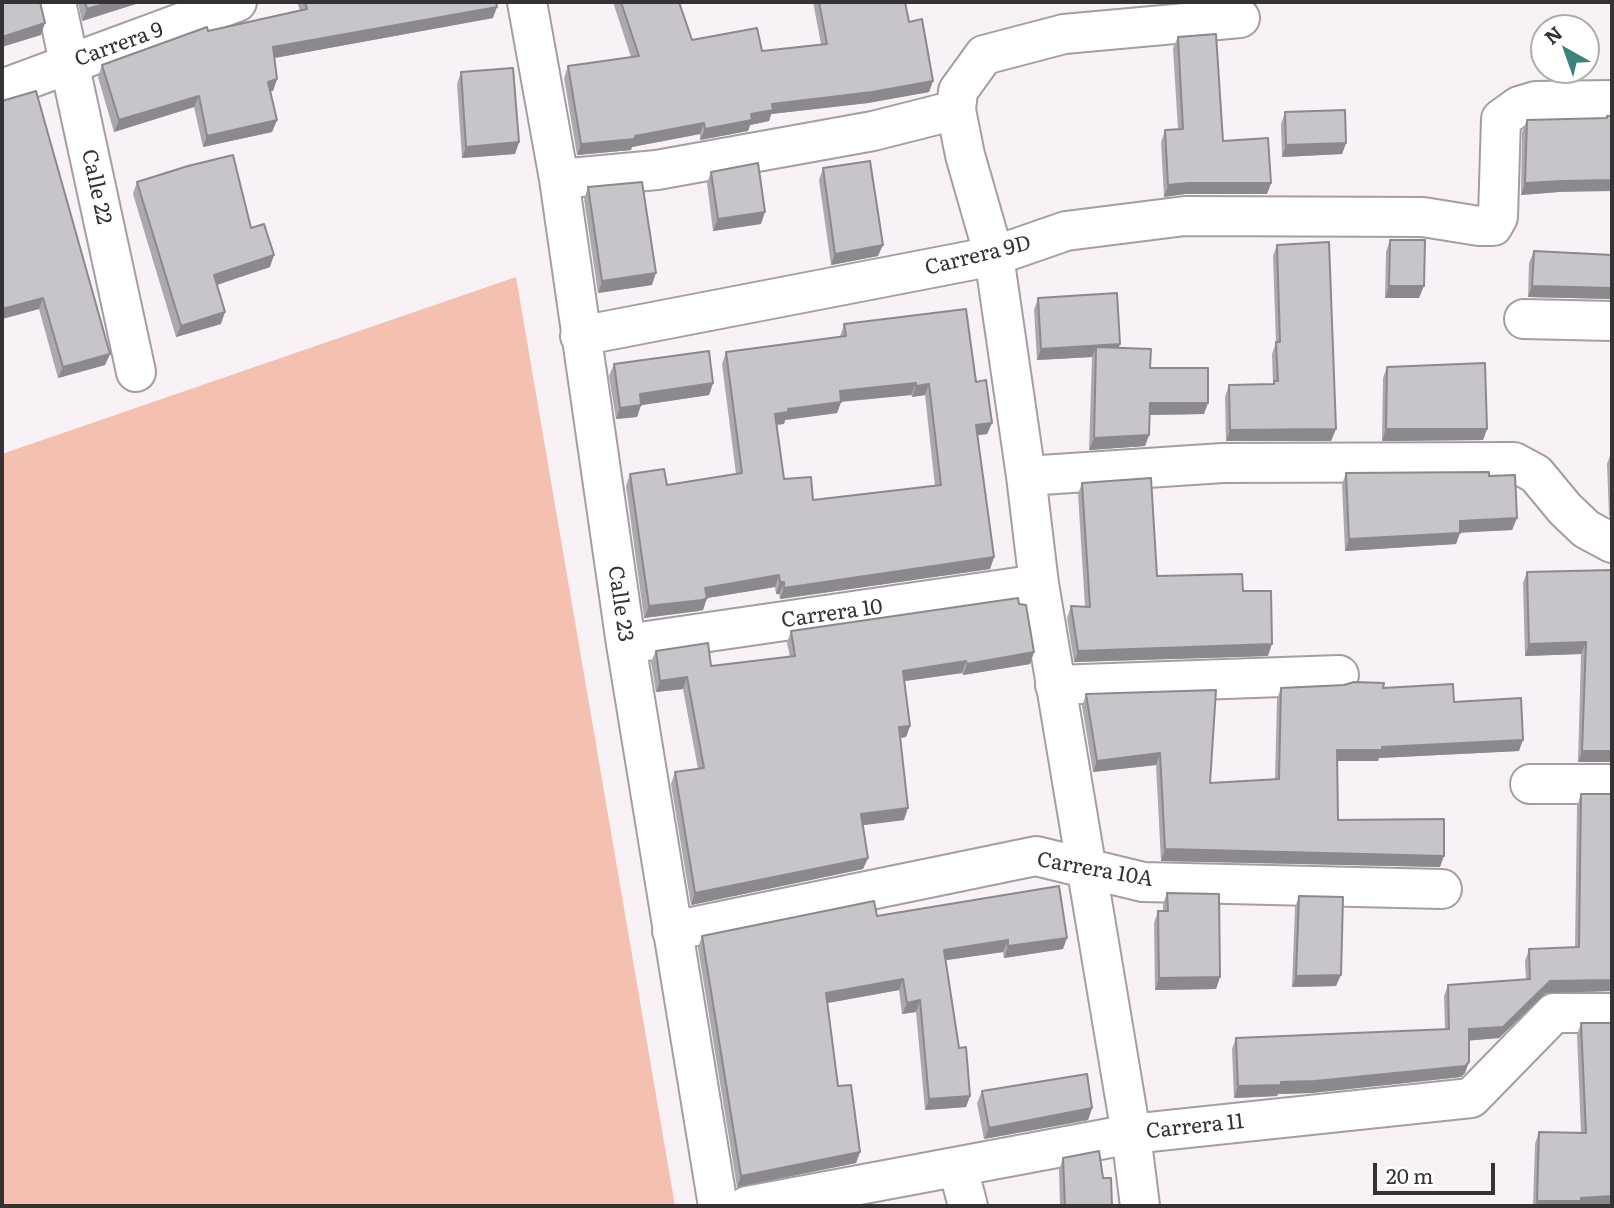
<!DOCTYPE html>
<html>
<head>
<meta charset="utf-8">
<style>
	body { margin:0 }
	#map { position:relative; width:1614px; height:1208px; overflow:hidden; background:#f8f1f6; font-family:Literata,serif }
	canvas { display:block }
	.frame { position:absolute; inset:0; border:4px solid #343233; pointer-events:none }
	.north { position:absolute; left:1530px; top:14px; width:70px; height:70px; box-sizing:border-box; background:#fff; border:2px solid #aeadad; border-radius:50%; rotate:320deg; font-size:19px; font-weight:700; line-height:28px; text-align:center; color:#343233 }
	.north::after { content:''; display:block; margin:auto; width:24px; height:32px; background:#3d837b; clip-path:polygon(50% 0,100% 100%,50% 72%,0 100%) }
	.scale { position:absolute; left:1373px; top:1163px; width:122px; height:32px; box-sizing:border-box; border:4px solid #343233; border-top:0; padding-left:9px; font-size:21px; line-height:24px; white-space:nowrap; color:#343233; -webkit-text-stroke:5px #fff; paint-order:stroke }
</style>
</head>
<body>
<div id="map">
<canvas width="1614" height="1208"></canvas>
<div class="frame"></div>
<div class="north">N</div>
<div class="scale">20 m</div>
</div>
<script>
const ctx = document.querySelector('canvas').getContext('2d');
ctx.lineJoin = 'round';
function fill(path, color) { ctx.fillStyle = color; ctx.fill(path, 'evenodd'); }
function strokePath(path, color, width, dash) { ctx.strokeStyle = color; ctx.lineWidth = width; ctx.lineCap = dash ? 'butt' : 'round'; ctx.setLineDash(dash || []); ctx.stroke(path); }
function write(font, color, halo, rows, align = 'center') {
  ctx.font = font + ' Literata,serif'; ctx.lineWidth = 5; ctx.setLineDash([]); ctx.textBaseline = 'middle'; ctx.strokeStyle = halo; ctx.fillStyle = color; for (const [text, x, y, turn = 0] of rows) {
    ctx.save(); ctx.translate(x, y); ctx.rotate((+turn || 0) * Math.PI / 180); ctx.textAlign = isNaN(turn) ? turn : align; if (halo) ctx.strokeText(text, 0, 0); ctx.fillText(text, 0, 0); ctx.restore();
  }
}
fill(new Path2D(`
	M516 277 675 1206H2V454Z`), '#f4c0af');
const minor = new Path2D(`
	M56 2 136 372
	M527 2 559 179 626 644 718 1206
	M2 89 237 2
	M559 179 657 170 873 131 956 110
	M1524 319 1612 321
	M580 336 994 256 1066 231 1185 216 1423 217 1479 226H1493L1498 217 1501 119 1519 106 1536 101 1612 100
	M1026 476 1223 463 1514 462 1536 474 1565 509 1586 529 1612 543
	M626 644 1039 584
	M1055 685 1339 675
	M1530 784H1612
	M672 931 1036 856 1143 882 1442 889
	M958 1168 968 1206
	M747 1206 1131 1134 1471 1098 1554 1013H1612
	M1140 1206 1131 1134 1039 584 1026 476 994 256 965 155 956 110 958 91 984 55 1064 34 1240 18`);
strokePath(minor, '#a49ea2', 42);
strokePath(minor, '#fff', 38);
fill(new Path2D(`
	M78 2H142L82 21Z
	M299 2H496L493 18 274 58 277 79 273 91H270L277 120 272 132 203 147 194 107 114 132 98 77 102 65 208 31 300 10 298 5Z
	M613 2H679L692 40 762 51 821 44 813 2H905L909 22 933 81 929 92 868 103 771 114 769 121 750 125 748 131 700 140V134L632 147 631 150 577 155 564 78 568 66 631 57Z
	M1178 37 1223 141 1271 183 1267 194H1185L1164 197 1161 142 1165 130 1178 129 1173 48Z
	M461 72 519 142 515 154 462 158 457 84Z
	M2 101 110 354 105 365 58 378 39 309 2 319Z
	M1285 112 1346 143 1342 154 1282 157 1281 124Z
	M1607 116H1612L1559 192 1521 195 1522 132 1527 120 1607 118Z
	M823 168 878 256 831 265 819 180Z
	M711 172 761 224 713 231 707 183Z
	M137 182 251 228 270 267 217 285 221 324 176 337 133 194Z
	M588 187 652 285 598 293 584 199Z
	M1390 240 1419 298H1385L1386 252Z
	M1277 245 1336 429 1331 441H1226L1225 397 1229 385 1273 384V383L1272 354 1276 343 1273 256Z
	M1534 251 1612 255V299L1528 297 1529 263Z
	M1038 298 1120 344 1118 348 1150 368 1204 414 1149 415V435L1145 446 1089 450 1092 357 1037 360 1034 310Z
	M844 324 976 382 992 423 987 434 977 435 994 557 990 569 780 599 779 594H776L775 587 707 598 703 610 698 611 644 618 626 486 630 474 667 485 736 474 722 364 726 352 840 337ZM911 395 912 397 925 395 935 486 813 500 784 479 777 425 784 424 785 420 837 413 841 402Z
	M614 364 713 383 709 395 641 405 637 417 616 419 609 376Z
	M1387 367 1487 429 1483 440 1382 441 1383 378Z
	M1611 453H1612V519L1609 516 1607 464Z
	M1346 473 1489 476 1517 518 1512 530 1460 532 1456 544 1345 551 1342 484Z
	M1082 483 1157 576 1243 591 1268 656 1074 662 1067 618 1071 606 1085 607 1078 494Z
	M1612 559V761L1611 762H1578L1581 654 1525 656 1523 583 1527 572 1610 570V564Z
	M1019 604 1034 652 1030 664 963 675 962 673 904 681 910 726 906 737 900 738 904 820 862 825 868 858 863 869 691 905 671 784 675 772 698 769 683 689 656 692 651 662 656 651 711 666 790 657 787 643 791 631Z
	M1281 688H1383L1454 702 1519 751 1379 758 1378 761H1337L1338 820 1440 867 1161 861 1156 765 1093 772 1082 706 1086 694 1210 783 1275 780 1277 699Z
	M1581 794H1612V991L1546 993 1499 1038 1469 1040 1465 1073 1461 1077 1311 1093 1278 1094 1277 1096 1234 1098 1232 1049 1236 1038 1445 1029 1444 996 1448 985 1526 980 1525 961 1529 949 1575 948 1577 806Z
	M1167 893 1220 977 1216 989 1155 990 1154 923 1158 911H1163V904Z
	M1299 896 1336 986 1292 987 1295 907Z
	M877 916 1063 949 1004 958 1003 952 946 960 959 1048 970 1096 966 1107 925 1110 916 1012 902 1014 899 990 828 1003 838 1086 860 1152 856 1163 737 1187 698 948 702 936Z
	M1581 1023 1612 1206H1533L1535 1144 1539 1132 1581 1133 1577 1035Z
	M982 1091 1092 1108 1088 1120 984 1139 977 1103Z
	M1063 1158 1103 1178 1112 1206H1060L1059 1170Z`), '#aba9ae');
fill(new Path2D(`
	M111 2H142L82 21 87 9Z
	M497 7 493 18 269 59 273 47Z
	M45 23 41 35 2 47V37Z
	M277 79 273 91 264 93 268 82Z
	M933 81 929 92 868 103 771 114 769 121 750 125 748 131 700 140 705 129 751 114 772 104Z
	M199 96 194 107 114 132 119 120Z
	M277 120 272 132 203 147 207 136Z
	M704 123 700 134 632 147 631 150 577 155 581 144 635 136Z
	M519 142 515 154 462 158 466 147Z
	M1346 143 1342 154 1282 157 1286 145Z
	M1612 180V191L1559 192 1521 195 1525 183 1563 181Z
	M1189 183H1271L1267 194H1185L1164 197 1168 185Z
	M765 212 761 224 713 231 718 219Z
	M883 245 878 256 831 265 835 254Z
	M274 255 270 267 210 287 214 275Z
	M656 273 652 285 598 293 602 281Z
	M1389 286H1424L1419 298H1385Z
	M1532 286 1612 288V299L1528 297Z
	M43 298 39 309 2 319V309Z
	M225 312 221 324 176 337 181 326Z
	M1120 344 1116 356 1096 347 1092 357 1037 360 1041 349Z
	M110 354 105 365 58 378 63 367Z
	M713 383 709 395 636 406 640 394Z
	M916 383 911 395 836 402 840 391Z
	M929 384 925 395 912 397 916 386Z
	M841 402 837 413 785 420 784 424 771 425 775 414 788 409Z
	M1150 403H1208L1204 414 1145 415Z
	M641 405 637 417 616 419 620 408Z
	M992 423 987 434 971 436 976 425Z
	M1336 429 1331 441H1226L1230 430Z
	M1386 429H1487L1483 440 1382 441Z
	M1149 435 1145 446 1089 450 1094 438Z
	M1517 518 1512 530 1456 533 1460 521Z
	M1460 533 1456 544 1345 551 1349 539Z
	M994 557 990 569 780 599 784 588Z
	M779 575 775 587 701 599 705 588Z
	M780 582H784L779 594H776Z
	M707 598 703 610 698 611 644 618 649 606Z
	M1586 642 1581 654 1525 656 1529 644Z
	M1272 644 1268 656 1074 662 1078 651Z
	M1034 652 1030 664 963 675 967 664Z
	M966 661 962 673 898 682 903 671Z
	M687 677 683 689 656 692 660 681Z
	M910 726 906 737 894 739 899 727Z
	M1523 740 1519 751 1379 758 1378 761H1332L1337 750Z
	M1582 751H1612V761L1611 762H1578Z
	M1160 753 1156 765 1093 772 1097 761Z
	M908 808 904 820 857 826 861 814Z
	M1165 849 1444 856 1440 867 1161 861Z
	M868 858 863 869 691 905 695 893Z
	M1067 938 1063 949 1004 958 1008 946Z
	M1008 940 1003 952 940 961 944 950Z
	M1341 975 1336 986 1292 987 1296 976Z
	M1220 977 1216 989 1155 990 1159 978Z
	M903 979 899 990 822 1004 826 993Z
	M1612 980V991L1546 993 1499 1038 1465 1041 1469 1029 1550 981Z
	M920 1000 916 1012 902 1014 907 1003Z
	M1469 1062 1465 1073 1461 1077 1311 1093 1278 1094 1277 1096 1234 1098 1238 1086Z
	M970 1096 966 1107 925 1110 929 1099Z
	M1092 1108 1088 1120 984 1139 989 1128Z
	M860 1152 856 1163 737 1187 741 1176Z
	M1612 1196V1206H1536L1537 1201Z`), '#8b898d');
const building = new Path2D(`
	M2 2H40L45 23 2 37Z
	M85 2H111L87 9Z
	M305 2H496L497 7 273 47 277 79 268 82 277 120 207 136 199 96 119 120 102 65 207 27 208 31 307 9Z
	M621 2H679L692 40 757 28 762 51 827 44 819 2H905L909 22 922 19 933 81 872 92 772 104 773 110 751 114 752 120 705 129 704 123 635 136V139L581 144 568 66 639 56Z
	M1216 34 1223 141 1268 138 1271 183H1189L1168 185 1165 130 1183 129 1178 37Z
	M513 68 519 142 466 147 461 72Z
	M36 91 110 354 63 367 43 298 2 309V101Z
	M1345 110 1346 143 1286 145 1285 112Z
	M1607 116H1612V180L1563 181 1525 183 1527 120 1607 118Z
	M233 155 251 228 264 224 274 255 214 275 225 312 181 326 137 182 188 166Z
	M870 161 883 245 835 254 823 168Z
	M758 163 765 212 718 219 711 172Z
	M642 182 656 273 602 281 588 187Z
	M1390 240H1425L1424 286H1389Z
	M1329 242 1336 429 1230 430 1229 385 1274 384V381H1278L1276 342H1280L1277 245Z
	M1534 251 1612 255V288L1532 286Z
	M1117 293 1120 344 1041 349 1038 298Z
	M966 309 976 382 986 380 992 423 976 425 994 557 784 588V582H780L779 575 705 588 707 598 702 600 649 606 630 474 664 469 667 485 742 473 726 352 846 336 844 324ZM916 383V386L929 384 941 485 813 500 811 477 784 479 775 414 788 412V409L841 402 840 391Z
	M1096 347 1151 349 1150 368H1208V403H1150L1149 435 1094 438Z
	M709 351 713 383 640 394 641 405 620 408 614 364Z
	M1485 363 1487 429H1386L1387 367Z
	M1489 472V476L1515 475 1517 518 1460 521V533L1349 539 1346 473Z
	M1151 478 1157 576 1242 574 1243 591H1271L1272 644 1078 651 1071 606 1090 607 1082 483Z
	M1612 570V751H1582L1586 642 1529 644 1527 572Z
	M1018 598 1019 604 1026 605 1034 652 967 664 966 661 903 671 910 726 899 727 908 808 861 814 868 858 695 893 675 772 704 768 687 677 660 681 656 651 708 643 711 666 795 656 791 631Z
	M1354 682 1384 683 1383 688 1453 684 1454 702 1521 698 1523 740 1382 747V750H1337L1338 820 1444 819V856L1165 849 1160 753 1097 761 1086 694 1216 690 1210 783 1279 779 1281 688 1344 685Z
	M1581 794H1612V980L1550 981 1503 1027 1469 1029V1062L1465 1066 1315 1081 1281 1082V1085L1238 1086 1236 1038 1449 1029 1448 985 1530 979 1529 949 1579 947Z
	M1059 886 1067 938 1008 946V940L944 950 959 1048 966 1047 970 1096 929 1099 920 1000 907 1003 903 979 826 993 838 1086 851 1085 860 1152 741 1176 702 936 874 901 877 916Z
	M1167 893 1219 894 1220 977 1159 978 1158 911H1168Z
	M1299 896 1343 897 1341 975 1296 976Z
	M1581 1023H1612V1196L1581 1198V1201H1537L1539 1132 1586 1133Z
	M1087 1074 1092 1108 989 1128 982 1091Z
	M1099 1151 1103 1178H1111L1112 1206H1065L1063 1158Z`);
fill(building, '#c7c4ca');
strokePath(building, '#8b898d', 2);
write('21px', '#343233', '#fff', [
	["Carrera 9",119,45,-20],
	["Calle 22",96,187,78],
	["Carrera 9D",978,256,-14],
	["Calle 23",620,604,82],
	["Carrera 10",832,614,-8],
	["Carrera 10A",1095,870,10],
	["Carrera 11",1195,1127,-6]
]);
</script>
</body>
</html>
